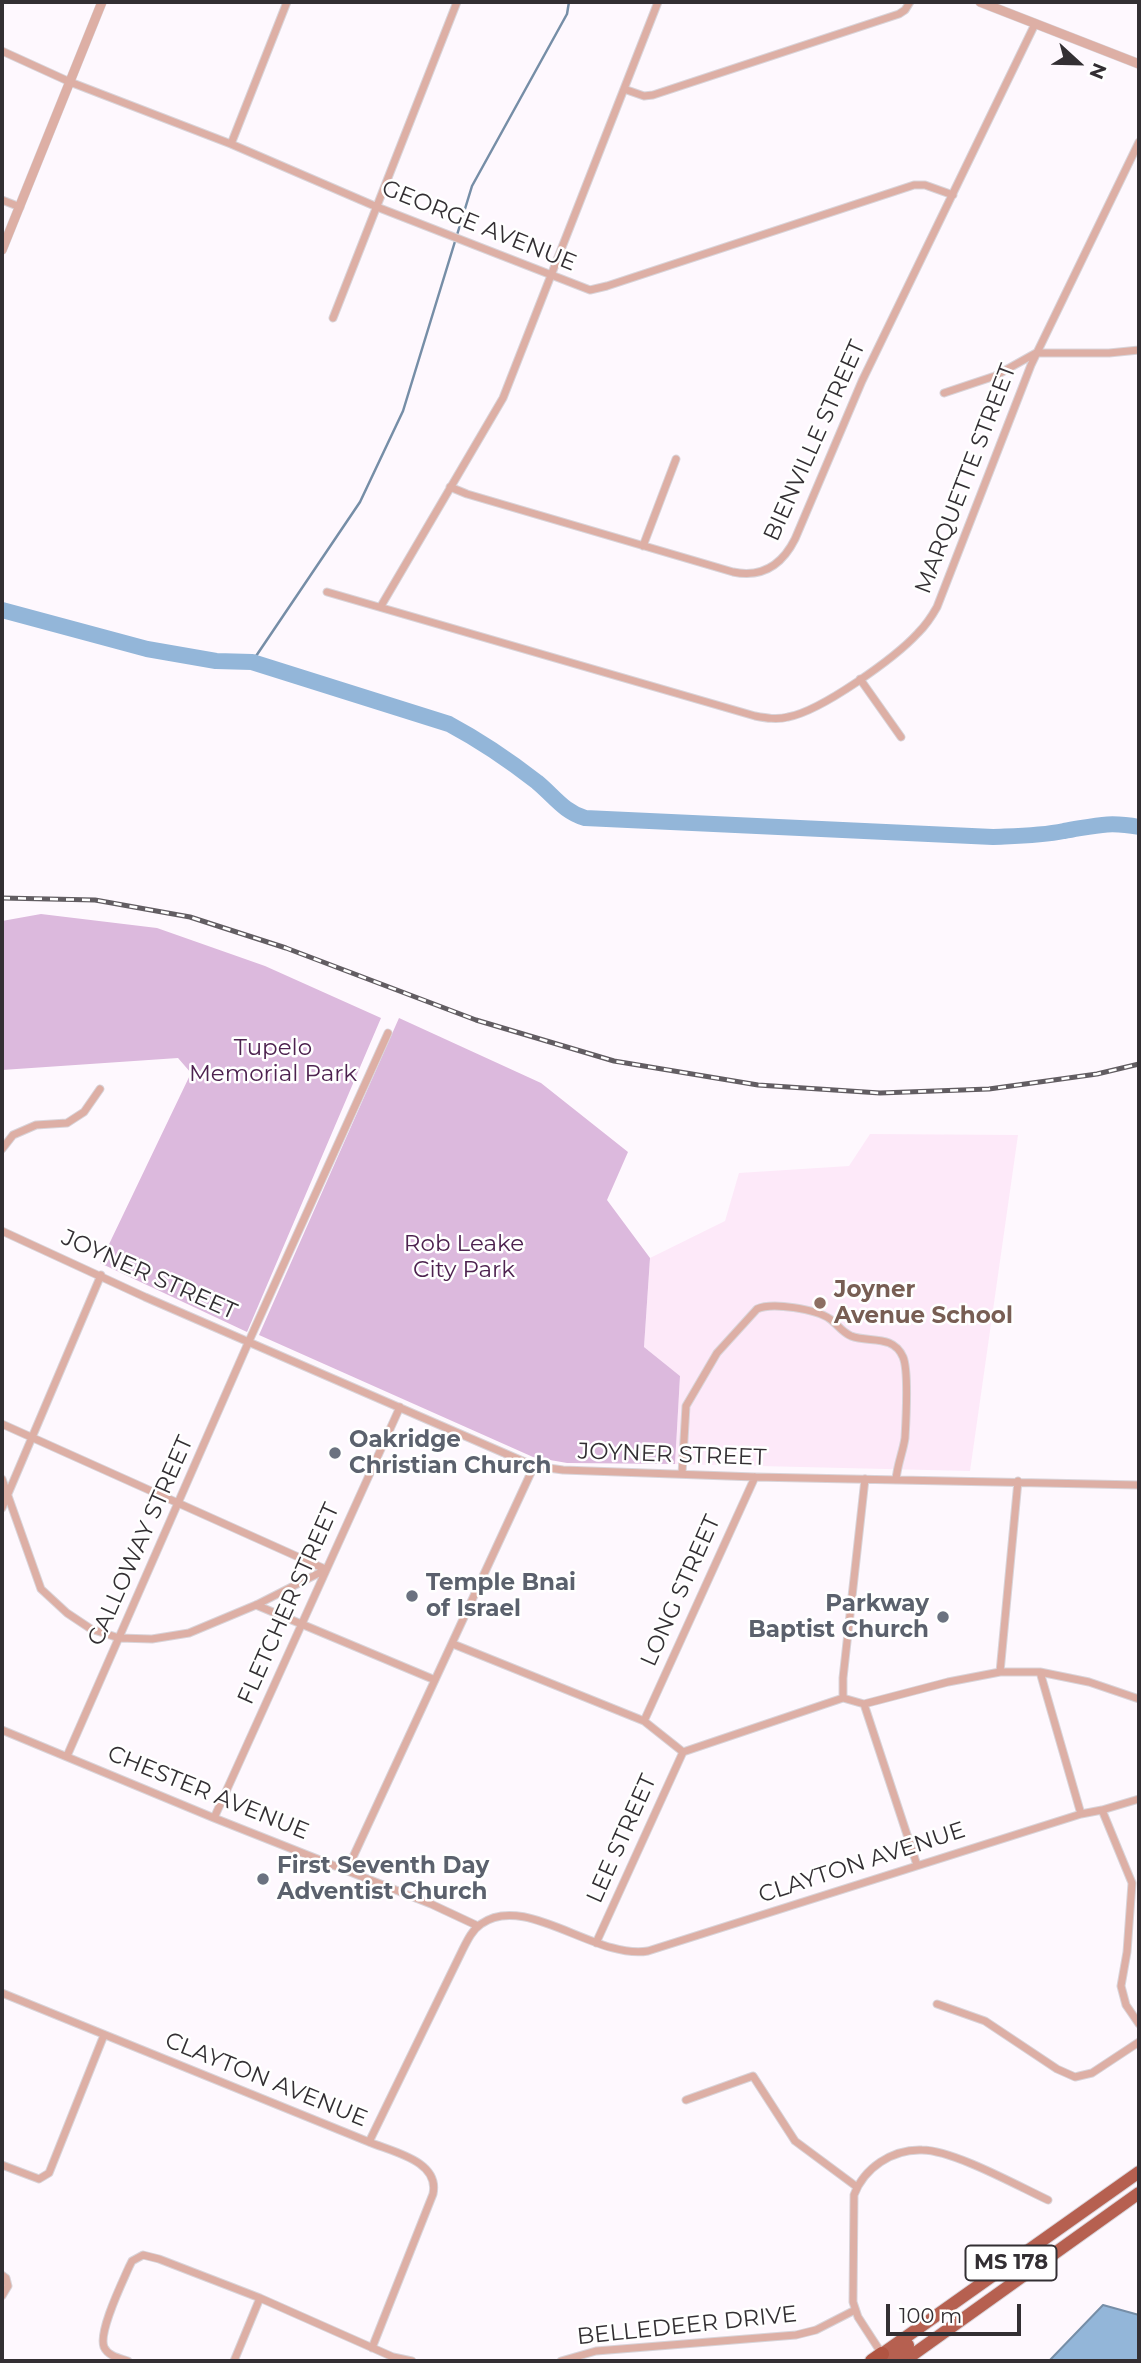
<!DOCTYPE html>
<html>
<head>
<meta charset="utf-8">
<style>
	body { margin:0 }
	#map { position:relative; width:1141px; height:2363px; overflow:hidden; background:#fef8fe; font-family:Montserrat,sans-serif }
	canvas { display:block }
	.frame { position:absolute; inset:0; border:4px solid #332f33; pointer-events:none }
	.north { position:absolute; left:1043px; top:28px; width:70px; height:70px; -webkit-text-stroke:5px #fff; paint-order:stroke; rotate:112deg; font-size:19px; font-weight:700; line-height:28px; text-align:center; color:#332f33 }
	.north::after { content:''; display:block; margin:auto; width:24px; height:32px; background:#332f33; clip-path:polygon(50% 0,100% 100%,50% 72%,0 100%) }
	.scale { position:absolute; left:886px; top:2304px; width:135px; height:32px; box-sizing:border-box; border:4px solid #332f33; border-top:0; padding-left:9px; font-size:21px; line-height:24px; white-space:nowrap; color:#332f33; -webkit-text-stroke:5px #fff; paint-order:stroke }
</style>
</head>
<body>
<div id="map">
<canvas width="1141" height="2363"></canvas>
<div class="frame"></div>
<div class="north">N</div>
<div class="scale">100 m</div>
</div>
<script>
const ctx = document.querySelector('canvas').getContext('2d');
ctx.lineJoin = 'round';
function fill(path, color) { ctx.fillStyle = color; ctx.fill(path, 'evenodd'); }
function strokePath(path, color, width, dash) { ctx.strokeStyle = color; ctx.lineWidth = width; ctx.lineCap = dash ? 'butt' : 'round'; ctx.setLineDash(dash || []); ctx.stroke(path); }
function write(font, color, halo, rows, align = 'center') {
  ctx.font = font + ' Montserrat,sans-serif'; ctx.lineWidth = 5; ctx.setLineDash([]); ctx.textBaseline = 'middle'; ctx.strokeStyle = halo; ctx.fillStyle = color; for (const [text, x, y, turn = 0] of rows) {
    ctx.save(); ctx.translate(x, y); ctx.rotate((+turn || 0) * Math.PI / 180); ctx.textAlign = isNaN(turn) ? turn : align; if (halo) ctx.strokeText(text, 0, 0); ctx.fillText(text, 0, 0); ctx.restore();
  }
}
fill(new Path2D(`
	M870 1134 1018 1135 970 1471 675 1464 680 1376 644 1347 650 1258 725 1221 739 1173 849 1166Z`), '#fde9f9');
fill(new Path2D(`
	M41 914 157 928 265 966 381 1018 247 1332 100 1263 191 1073 178 1058 2 1070V921Z
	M399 1018 541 1083 628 1152 607 1200 650 1258 644 1347 680 1376 675 1464 567 1463 533 1457 259 1335Z`), '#dcb9dd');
const water = new Path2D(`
	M1103 2305 1139 2315V2361H1049Z`);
fill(water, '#93b6d9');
strokePath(water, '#768ea7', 2);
strokePath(new Path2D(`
	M252 662 360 502 403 411 472 186 567 14 569 2`), '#768ea7', 2.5);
strokePath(new Path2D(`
	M2 610 147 649 216 661 252 662 449 724C479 740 510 761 537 782 554 796 564 812 585 818L993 837C1017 836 1040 836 1064 831 1095 826 1107 821 1139 827`), '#93b6d9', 16);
const minor = new Path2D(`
	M2 51 70 82 231 144 377 207 590 290 607 286 914 185H925L953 195
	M624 89 644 96 653 95 899 14 905 10 910 2
	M231 144 287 2
	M2 200 20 207
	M333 318 457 2
	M944 393 995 376 1036 353H1109L1139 350
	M450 487 467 494 733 572C762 578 782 565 795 539L862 381 1035 24
	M643 546 676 459
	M327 592 755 716C766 718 777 720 788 717 821 711 895 658 918 633 926 625 932 616 937 607L1031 365 1139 142
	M381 606 503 398 658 2
	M860 679 901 737
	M2 1149 13 1135 36 1125 67 1123 84 1112 100 1089
	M2 1231 145 1297 534 1466 563 1470 755 1477 1139 1485
	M2 1424 325 1569
	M682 1474 686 1406 717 1353 757 1309C772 1302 816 1309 830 1319 837 1324 842 1332 851 1336 869 1343 893 1334 903 1357 909 1371 906 1421 905 1438 903 1452 897 1465 896 1480
	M2 1479 41 1589 67 1613 91 1629 119 1638 152 1639 189 1633 256 1605 325 1570
	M2 1508 101 1275
	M256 1605 435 1680
	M453 1644 644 1721 683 1752 843 1698 864 1704 948 1682 1000 1672H1040L1089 1682 1139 1699
	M1000 1672 1018 1481
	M1040 1672 1081 1814
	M843 1698V1678L865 1479
	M864 1704 917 1865
	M644 1721 755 1477
	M2 1730 214 1818 431 1904 478 1926
	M67 1756 249 1341 388 1033
	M1102 1810 1132 1883 1127 1952 1121 1986 1126 2005 1139 2024
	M214 1818 400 1407
	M347 1870 534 1466
	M596 1943 683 1752
	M2 1993 369 2142C393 2152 440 2161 433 2194L372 2348
	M937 2004 985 2021 1057 2069 1075 2077 1092 2073 1139 2042
	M686 2100 753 2076 795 2141 857 2187
	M369 2142 462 1951C467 1941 472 1930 481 1924 525 1892 596 1960 648 1951L1081 1814 1102 1810 1139 1799
	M2 2165 39 2179 49 2173 104 2035
	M2 2275 6 2278 8 2286 2 2296
	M260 2298 393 2357 412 2361
	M882 2354 858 2317 853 2302 854 2195C864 2168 892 2149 922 2150 953 2150 1018 2186 1048 2200
	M128 2361C119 2358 108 2356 104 2347 98 2332 122 2283 129 2267L132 2261 143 2255 159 2259 260 2298 234 2361
	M561 2361 596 2351 796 2335 816 2330 855 2310`);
const tertiary = new Path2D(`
	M980 2 1139 64
	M2 250 102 2`);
const trunk = new Path2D(`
	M882 2354 1139 2172
	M892 2361 896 2354 908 2345
	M904 2361 1139 2193`);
const motorway = new Path2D(`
	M872 2361 882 2354`);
strokePath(minor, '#d9d4d9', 9);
strokePath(tertiary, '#d9d4d9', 10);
strokePath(trunk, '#d9d4d9', 14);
strokePath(motorway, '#d9d4d9', 16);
strokePath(minor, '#ddafa5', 7);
strokePath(tertiary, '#ddafa5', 9);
strokePath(trunk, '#b66050', 12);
strokePath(motorway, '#b05442', 14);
const rail = new Path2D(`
	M2 898 95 900 190 917 286 948 476 1020 614 1061 758 1085 880 1093 989 1089 1097 1074 1139 1064`);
strokePath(rail, '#625d62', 5);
strokePath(rail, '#fff', 2.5, [8]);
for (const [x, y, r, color] of [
	[820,1303,7,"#8d6e63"],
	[335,1453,7,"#6b7280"],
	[412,1596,7,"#6b7280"],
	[943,1617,7,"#6b7280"],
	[263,1879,7,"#6b7280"]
]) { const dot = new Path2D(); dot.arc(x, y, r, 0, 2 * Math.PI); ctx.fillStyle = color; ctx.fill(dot); strokePath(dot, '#fff', 2.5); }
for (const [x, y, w] of [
	[1011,2263,91]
]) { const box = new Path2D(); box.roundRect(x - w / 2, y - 17.5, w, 35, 5); ctx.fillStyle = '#fff'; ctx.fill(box); strokePath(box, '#332f33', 2); }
write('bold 21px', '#332f33', null, [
	["MS 178",1011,2263]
]);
write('23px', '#332f33', '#fff', [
	["GEORGE AVENUE",479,226,22],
	["BIENVILLE STREET",815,441,-66],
	["MARQUETTE STREET",966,479,-69],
	["JOYNER STREET",149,1275,24],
	["JOYNER STREET",672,1455,2],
	["CALLOWAY STREET",141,1541,-66],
	["LONG STREET",681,1591,-66],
	["FLETCHER STREET",289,1604,-66],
	["CHESTER AVENUE",208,1793,22],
	["LEE STREET",622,1839,-66],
	["CLAYTON AVENUE",862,1863,-18],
	["CLAYTON AVENUE",266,2080,22],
	["BELLEDEER DRIVE",687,2326,-6]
]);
write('23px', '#4d224f', '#fff', [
	["Tupelo",273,1048],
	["Memorial Park",273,1074],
	["Rob Leake",464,1244],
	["City Park",464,1270]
]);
write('bold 23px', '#785e54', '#fff', [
	["Joyner",834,1290],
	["Avenue School",834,1316]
], 'left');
write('bold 23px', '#5b616d', '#fff', [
	["Oakridge",349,1440],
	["Christian Church",349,1466],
	["Temple Bnai",426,1583],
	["of Israel",426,1609],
	["Parkway",929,1604,"right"],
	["Baptist Church",929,1630,"right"],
	["First Seventh Day",277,1866],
	["Adventist Church",277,1892]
], 'left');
</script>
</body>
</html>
